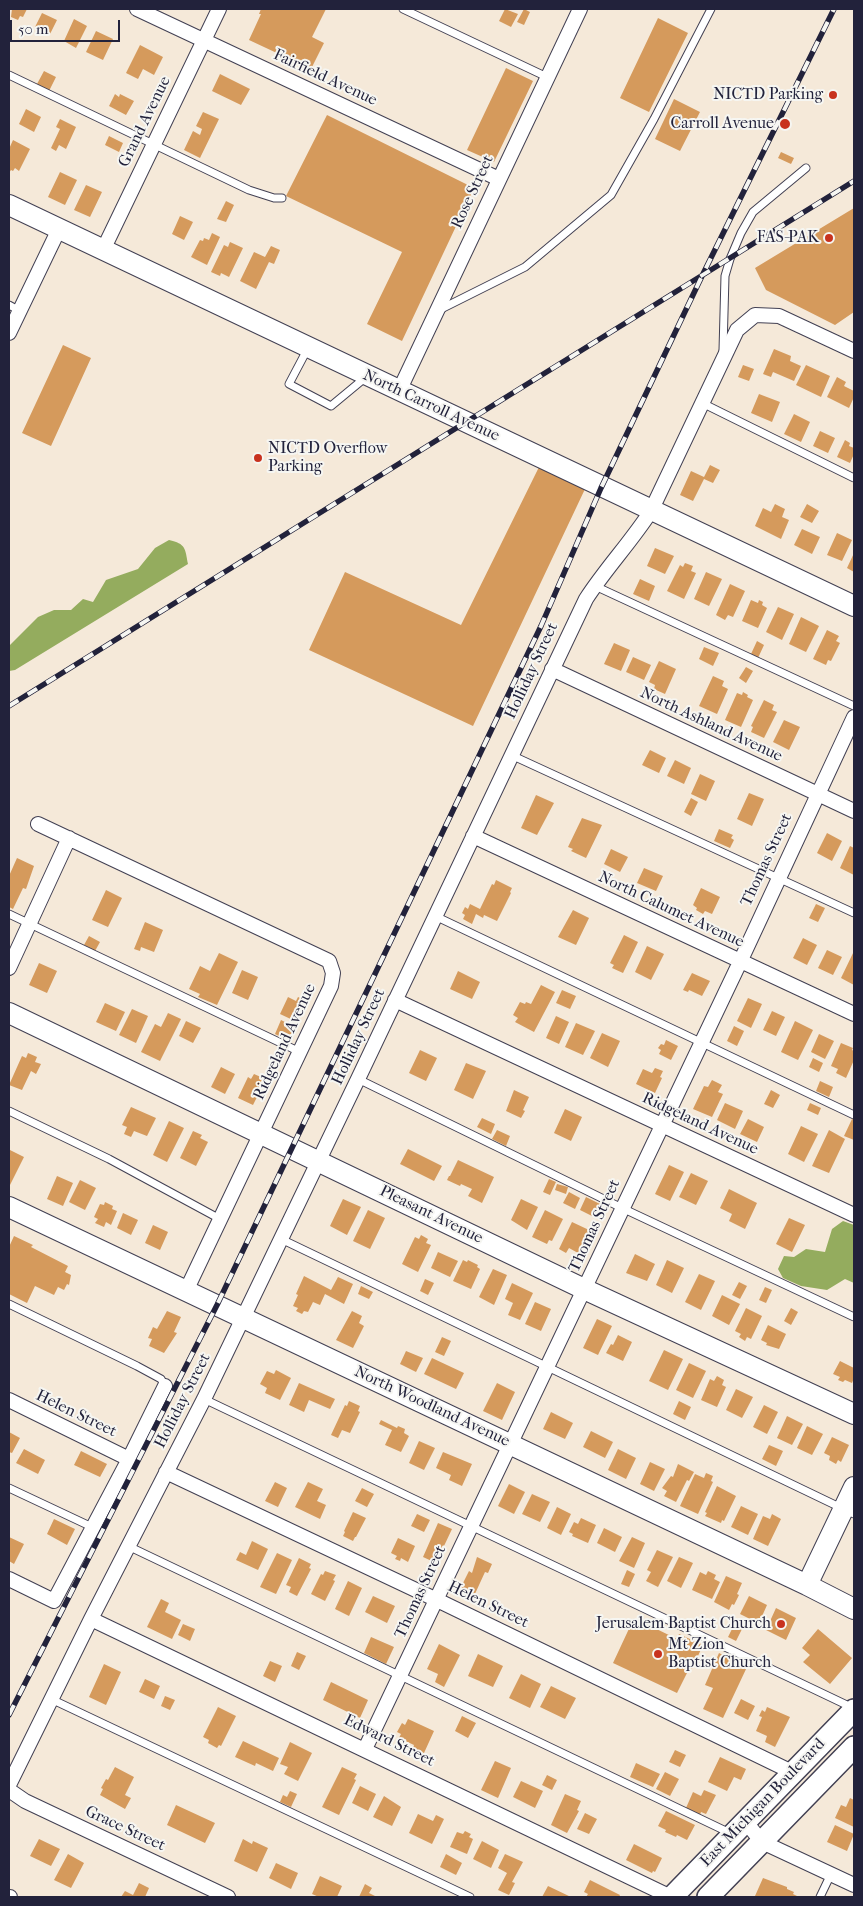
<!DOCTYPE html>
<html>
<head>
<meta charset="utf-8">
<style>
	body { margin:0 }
	#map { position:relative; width:863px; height:1906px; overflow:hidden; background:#f5e9d9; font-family:"IM FELL French Canon",serif }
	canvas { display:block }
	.frame { position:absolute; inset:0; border:10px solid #22223b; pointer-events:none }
	.scale { position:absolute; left:10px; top:20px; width:110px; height:22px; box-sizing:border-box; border:2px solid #22223b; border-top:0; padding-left:6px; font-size:15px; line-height:18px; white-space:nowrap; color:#22223b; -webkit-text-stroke:4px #f6f6f2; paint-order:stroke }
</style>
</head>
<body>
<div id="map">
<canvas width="863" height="1906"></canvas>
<div class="frame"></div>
<div class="scale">50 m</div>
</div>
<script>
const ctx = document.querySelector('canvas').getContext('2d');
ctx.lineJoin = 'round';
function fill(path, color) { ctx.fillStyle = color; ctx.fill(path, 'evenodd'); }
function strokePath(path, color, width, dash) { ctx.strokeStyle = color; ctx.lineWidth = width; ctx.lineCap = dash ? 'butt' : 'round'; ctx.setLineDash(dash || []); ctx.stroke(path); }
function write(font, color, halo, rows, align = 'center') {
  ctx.font = font + ' "IM FELL French Canon",serif'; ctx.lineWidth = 4; ctx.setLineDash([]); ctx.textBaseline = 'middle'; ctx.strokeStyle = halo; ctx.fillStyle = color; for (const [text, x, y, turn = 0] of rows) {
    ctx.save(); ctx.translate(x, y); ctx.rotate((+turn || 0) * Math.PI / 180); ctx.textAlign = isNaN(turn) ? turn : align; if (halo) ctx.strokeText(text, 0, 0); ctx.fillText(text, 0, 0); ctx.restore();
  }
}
fill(new Path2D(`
	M169 540C186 544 185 548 188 564L15 670 9 671V646L38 617 54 610H71L83 599 93 602 106 580 138 569 155 548Z
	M843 1221 854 1225V1283L845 1279 827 1290 801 1286 783 1278 778 1269 784 1256 794 1257 806 1249 825 1252 832 1229Z`), '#94ac5e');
fill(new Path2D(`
	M12 9H27L23 17 20 16 18 20 11 17Z
	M261 9H326L312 37 324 43 311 69 249 40 261 14H259Z
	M505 9 518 14 511 27 499 21Z
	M524 9 530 12 524 25 517 22Z
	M42 13 57 20 50 34 35 27Z
	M658 18 688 33 649 112 620 98Z
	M74 19 87 26 76 48 64 41Z
	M96 31 113 39 103 60 86 52Z
	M140 45 163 57 154 75 143 69 138 79 126 73Z
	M506 68 533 81 494 162 467 150Z
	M44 71 56 77 49 91 37 84Z
	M220 74 250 89 241 105 212 91Z
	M115 94 119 97 120 94 134 101 126 115 109 106Z
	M674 99 700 112 680 151 655 139Z
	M26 109 41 117 34 132 19 124Z
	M203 112 219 119 200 158 184 150 193 131 200 135 202 129 196 126Z
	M327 115 474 188 402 341 367 324 402 252 286 196Z
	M60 119 76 127 66 149 59 145 56 151 51 148 60 129 56 127Z
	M109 136 123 143 119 152 105 145Z
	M13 140 30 149 19 171 15 168 13 171 11 170 9 173V149Z
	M781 152 794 158 791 164 778 158Z
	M60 172 77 180 65 205 48 197Z
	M86 185 102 192 90 217 74 210Z
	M226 201 234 205 226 222 217 219Z
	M854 208V312L835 325 766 290 755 268Z
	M180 216 193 222 184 240 172 234Z
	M212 233 220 237 207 265 191 257 200 240 203 241 204 238 209 240Z
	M230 242 243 248 229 277 221 273 220 276 211 272 224 245 228 247Z
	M271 246 280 250 274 264 269 262 256 289 240 281 254 252 265 257Z
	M63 345 91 358 51 446 22 433Z
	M774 349 791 356 790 361 801 366 794 381 773 372 771 377 763 374Z
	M743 365 754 369 749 381 738 377Z
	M806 365 830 376 821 397 796 385Z
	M837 377 846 382 844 386 854 391V397L849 408 827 397Z
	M759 394 780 402 772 422 751 413Z
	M794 414 810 422 801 442 784 434Z
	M820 431 835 438 828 453 813 446Z
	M845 440 850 443 849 446 854 448V454L850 463 837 457Z
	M710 465 720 470 713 483 704 479 693 501 680 495 691 471 704 477Z
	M539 467 585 489 473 726 309 650 345 572 461 625Z
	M775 504 785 509 782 517 789 520 781 539 755 526 763 508 771 512Z
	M807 504 819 511 812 523 800 517Z
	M802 529 820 537 812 554 794 545Z
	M837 533 852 540 842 561 827 555Z
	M655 548 674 556 665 574 647 566Z
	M854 553V572L847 568Z
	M685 563 693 566 691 571 696 573 684 599 667 591 680 565 683 567Z
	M706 572 722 579 709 606 694 599Z
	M640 579 655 586 649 601 633 594Z
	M730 584 745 591 733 617 728 615 725 620 716 615Z
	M751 600 758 603 759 600 763 602 762 605 767 608 758 628 742 621Z
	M778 607 794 614 782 640 766 632Z
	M801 617 819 626 806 652 789 644Z
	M827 630 839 636 836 641 840 643 831 661 828 660 826 665 813 659Z
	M757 641 764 645 758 658 751 654Z
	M614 643 630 650 621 671 604 664Z
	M704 647 719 653 713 666 699 659Z
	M633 657 651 665 644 680 626 672Z
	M659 661 676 669 665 694 654 689 655 685 649 682Z
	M746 667 753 671 746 683 739 678Z
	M713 676 724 681 722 686 728 689 717 714 699 706Z
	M743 692 748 695 747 697 753 700 741 727 725 720 737 693 742 695Z
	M764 700 774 705 772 710 777 712 764 738 751 732 753 727 751 726Z
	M784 720 800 727 789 750 773 742Z
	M650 750 666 758 659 773 642 765Z
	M675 760 691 768 684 784 667 776Z
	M700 774 715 781 706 801 691 794Z
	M749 793 764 799 752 826 737 819Z
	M536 795 554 803 537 835 521 828Z
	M691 798 698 802 691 816 684 812Z
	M582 818 602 825 586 858 571 851 573 849 568 847Z
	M719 829 733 835 731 838 734 840 730 848 714 841Z
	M827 833 842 841 832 861 817 853Z
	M850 846 854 848V875L840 868Z
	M611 849 628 857 620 872 604 864Z
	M17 858 34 866 26 889 23 888 13 909 9 907V876Z
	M644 868 663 876 656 891 637 883Z
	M496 880 512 888 510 892 511 893 497 921 484 915 483 918 476 914 472 924 463 919 465 915 462 913 465 907 468 909 470 904 480 909 492 884 494 885Z
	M701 888 720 897 712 914 705 911 703 914 696 910 697 908 693 905Z
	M106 890 122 898 108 927 92 920Z
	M816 904 825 908 818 922 809 918Z
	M573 910 589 918 576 945 558 937Z
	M145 922 163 930 154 952 141 947 140 951 134 949Z
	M624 935 638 942 623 973 612 968 614 965 610 963Z
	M89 936 100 942 95 951 84 945Z
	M803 938 817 945 807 965 793 958Z
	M647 946 664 954 651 980 635 972Z
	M827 950 842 957 833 975 818 968Z
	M854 951V985L841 978Z
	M219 953 238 962 217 1005 198 997 200 994 189 989 200 966 210 971Z
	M39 963 57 971 47 993 29 985Z
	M242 970 258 977 248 1000 232 993Z
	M458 971 480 982 472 999 450 989Z
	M692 973 710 981 702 996 689 990 688 992 683 990Z
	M541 985 555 992 534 1032 515 1022 518 1018 513 1015 520 1002 525 1004 526 1002 531 1004Z
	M562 990 576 996 570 1009 556 1003Z
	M288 997 296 1001 298 997 307 1001 297 1022 280 1014Z
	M748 998 762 1004 751 1028 737 1021Z
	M105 1003 125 1012 116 1031 96 1022Z
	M132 1009 148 1016 136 1043 119 1035Z
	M772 1011 785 1017 776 1036 763 1030Z
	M168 1013 181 1019 160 1061 141 1052 155 1024 161 1027Z
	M556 1016 569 1022 559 1044 546 1038Z
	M281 1020 295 1027 289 1041 275 1034Z
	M186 1021 201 1028 193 1043 179 1036Z
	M795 1021 813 1030 798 1060 781 1052Z
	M576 1023 595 1031 583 1055 565 1047Z
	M734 1026 744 1031 737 1046 727 1041Z
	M602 1033 620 1041 608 1067 590 1058Z
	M819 1034 834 1041 825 1059 811 1052Z
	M666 1040 678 1046 671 1060 659 1054 661 1050 658 1048 661 1044 664 1045Z
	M841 1043 853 1048 852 1050 854 1051V1060L846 1078 836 1073 838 1069 831 1066Z
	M420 1050 437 1058 426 1081 409 1073Z
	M28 1053 37 1057 35 1062 41 1064 36 1074 31 1071 22 1090 9 1085 22 1056 26 1058Z
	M813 1058 823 1063 819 1072 809 1067Z
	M466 1063 486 1071 473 1099 454 1090Z
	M221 1067 235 1074 225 1094 211 1087Z
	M655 1068 663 1071 660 1077 662 1078 655 1093 636 1084 643 1069 652 1073Z
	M254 1074 263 1078 260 1083 263 1085 253 1105 238 1098 248 1077 251 1079Z
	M712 1080 722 1085 718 1092 723 1094 712 1117 693 1109 704 1086 708 1087Z
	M820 1081 833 1087 829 1097 816 1091Z
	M514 1090 529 1097 523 1110 525 1111 521 1118 506 1111Z
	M771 1090 780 1095 773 1108 764 1104Z
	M725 1103 743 1111 735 1129 717 1120Z
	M810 1103 821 1108 818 1115 807 1110Z
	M131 1107 156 1118 147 1136 134 1131 131 1137 124 1134 127 1127 122 1125Z
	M565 1109 582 1117 571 1141 554 1133Z
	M482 1118 495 1124 491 1134 477 1127Z
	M748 1119 764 1127 757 1142 740 1134Z
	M852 1119 854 1120V1140L844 1136Z
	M169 1121 184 1128 167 1162 153 1155Z
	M801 1126 818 1134 804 1162 788 1154Z
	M497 1130 510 1136 506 1146 492 1139Z
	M829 1130 845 1139 829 1173 812 1166Z
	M193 1131 202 1135 200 1138 208 1142 196 1166 180 1158Z
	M408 1149 442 1166 434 1181 400 1164Z
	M10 1150 24 1157 9 1187V1152Z
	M458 1160 494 1177 482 1203 468 1196 472 1189 461 1184 460 1186 447 1180 449 1176H450Z
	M669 1165 684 1172 670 1201 655 1194Z
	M691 1173 708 1181 696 1205 679 1197Z
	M57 1176 73 1183 63 1206 47 1199Z
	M549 1179 556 1182 550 1195 543 1192Z
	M80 1180 96 1188 85 1210 69 1202Z
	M557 1184 568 1187 566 1194 555 1190Z
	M729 1189 757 1203 745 1229 729 1221 732 1214 720 1208Z
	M569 1192 580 1198 575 1209 563 1203Z
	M586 1197 600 1204 594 1217 580 1210Z
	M343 1199 361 1207 347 1235 330 1226Z
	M521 1199 538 1207 527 1230 511 1220Z
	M105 1202 113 1206 112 1209 117 1211 111 1225 106 1222 104 1227 95 1223 98 1219 94 1217 100 1204 104 1205Z
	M368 1210 385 1218 370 1249 353 1241Z
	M545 1210 563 1219 552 1241 549 1240 547 1244 532 1237Z
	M123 1213 138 1220 131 1235 117 1228Z
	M789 1218 805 1225 792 1252 776 1244Z
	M572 1222 589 1230 578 1253 569 1248 566 1253 559 1249Z
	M153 1225 168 1232 160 1250 145 1243Z
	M421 1235 428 1239 426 1243 431 1245 418 1272 402 1264 415 1237 419 1239Z
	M14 1236 33 1245 31 1247 68 1266 65 1272 71 1275 69 1285 67 1284 64 1290 58 1287 54 1295 35 1286 27 1303 9 1294V1247Z
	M438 1252 458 1261 450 1277 431 1268Z
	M635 1254 655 1264 647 1281 626 1273Z
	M463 1260 467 1262 468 1260 478 1265 477 1267 480 1269 471 1289 453 1281Z
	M667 1260 684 1268 672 1293 656 1285Z
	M493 1269 507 1275 494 1305 479 1297Z
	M699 1274 715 1281 701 1310 685 1302Z
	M304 1276 331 1290 338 1277 353 1284 344 1304 325 1294 320 1305 313 1302 308 1312 304 1311 302 1314 296 1311 298 1308 293 1306 298 1295 296 1294Z
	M425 1279 434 1283 428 1295 420 1291Z
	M739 1282 747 1286 740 1299 732 1295Z
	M512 1283 533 1293 520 1320 508 1315 513 1303 505 1299Z
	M361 1286 373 1292 369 1299 358 1294Z
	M765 1287 772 1290 766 1303 759 1300Z
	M722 1295 740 1304 729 1325 712 1316Z
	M535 1302 551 1309 541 1331 525 1324Z
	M746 1308 762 1316 751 1339 747 1337 745 1341 739 1337 741 1334 735 1331Z
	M791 1308 798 1312 791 1325 784 1321Z
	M167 1311 181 1317 174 1332 177 1333 164 1353 149 1346 152 1339 148 1338 153 1327 157 1329Z
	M352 1311 362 1316 359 1323 364 1326 353 1348 336 1340Z
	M597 1319 612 1326 598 1355 583 1348Z
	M768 1325 786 1334 779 1349 766 1345 767 1343 761 1340Z
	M618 1335 632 1342 623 1361 606 1353 611 1344 613 1345Z
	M442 1337 451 1341 444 1356 435 1352Z
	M664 1350 683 1359 668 1390 649 1381Z
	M406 1351 423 1358 416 1372 400 1364Z
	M432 1358 464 1373 456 1389 424 1374Z
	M840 1361 854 1368V1378L852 1383 845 1380 843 1382 838 1380 840 1377 833 1374Z
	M689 1363 706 1371 693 1398 676 1390Z
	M276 1370 291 1378 280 1400 265 1393 267 1388 260 1384 267 1371 274 1374Z
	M717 1376 724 1380 722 1385 726 1387 717 1407 701 1400 710 1379 714 1381Z
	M299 1383 335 1399 330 1409 309 1400 304 1412 289 1405Z
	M497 1383 515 1392 502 1420 483 1411Z
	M736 1389 753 1397 742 1418 726 1410Z
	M349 1401 360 1406 358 1411 360 1412 350 1433 342 1430 338 1438 331 1435 345 1405 347 1406Z
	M679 1401 691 1407 685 1420 673 1414Z
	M764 1405 778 1412 767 1434 753 1427Z
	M551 1412 573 1423 565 1439 543 1429Z
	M787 1416 803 1424 792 1445 777 1438Z
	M381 1420 397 1428 398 1426 405 1429 404 1433 409 1436 401 1452 385 1445 392 1430 379 1424Z
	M807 1426 823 1434 812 1455 797 1448Z
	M591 1431 613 1442 605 1458 583 1447Z
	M9 1432 20 1438 12 1453 9 1452Z
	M832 1437 849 1445 841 1462 838 1460 836 1464 829 1460 830 1456 824 1453Z
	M419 1441 435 1448 424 1470 409 1463Z
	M769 1445 783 1451 776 1466 762 1459Z
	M24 1449 45 1460 38 1474 16 1463Z
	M618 1449 636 1458 626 1479 608 1470Z
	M81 1451 107 1464 100 1477 74 1465Z
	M443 1452 472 1464 462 1486 449 1480 451 1475 436 1468Z
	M650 1462 665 1469 654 1491 640 1484Z
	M678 1464 694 1472 689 1481 687 1480 676 1502 664 1496 667 1491 662 1488 671 1476 673 1477Z
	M706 1473 713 1476 711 1481 713 1482 698 1514 680 1506 695 1474 704 1478Z
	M275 1482 287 1488 278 1507 265 1501Z
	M308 1482 323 1489 317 1501 326 1505 320 1519 295 1507Z
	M509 1484 525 1492 514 1514 498 1506Z
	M717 1486 736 1496 724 1521 722 1520 721 1523 705 1516 707 1513 705 1512Z
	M362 1488 374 1494 367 1507 355 1501Z
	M532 1494 550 1502 540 1522 522 1514Z
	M741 1506 758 1514 748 1535 731 1527Z
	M557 1507 571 1514 561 1535 547 1528Z
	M353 1512 366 1518 356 1537H355L353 1541 343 1536 345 1532 344 1531Z
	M417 1514 430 1520 424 1532 411 1526Z
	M772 1514 781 1519 768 1546 753 1539 763 1516 770 1519Z
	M581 1518 596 1525 588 1543 572 1536 573 1534 569 1532 574 1522 578 1524Z
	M54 1519 75 1529 67 1545 47 1534Z
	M438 1523 452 1529 436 1563 423 1557Z
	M604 1528 622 1537 615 1552 597 1543Z
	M9 1537 24 1544 14 1564 9 1561Z
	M632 1537 645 1543 634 1568 619 1561Z
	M398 1538 415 1546 408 1562 401 1558 400 1561 395 1559 397 1556 391 1553Z
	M252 1541 268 1549 258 1570 236 1560 240 1552 246 1555Z
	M657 1550 673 1557 658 1587 646 1581 651 1572 647 1570Z
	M277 1553 292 1560 276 1594 260 1587Z
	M477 1557 492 1564 488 1573 485 1572 474 1596 460 1589 469 1571 472 1573Z
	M679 1557 693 1563 681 1588 667 1581Z
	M299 1558 311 1564 309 1568 311 1569 297 1596 289 1592 291 1587 286 1585Z
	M627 1570 635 1574 629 1587 621 1584Z
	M325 1571 336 1575 333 1580 335 1581 325 1601 311 1594 321 1574 323 1575Z
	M708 1571 716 1575 714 1579 720 1582 712 1599 692 1590 700 1572 706 1575Z
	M726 1576 742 1583 737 1594 739 1595 734 1605 732 1604 729 1610 714 1602Z
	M348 1581 362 1588 349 1616 335 1609Z
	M373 1596 395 1606 387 1623 365 1612Z
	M749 1596 767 1605 759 1623 755 1621 753 1624 749 1622 750 1619 740 1614Z
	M161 1599 169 1603 165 1612 181 1620 172 1639 147 1627Z
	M776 1608 796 1618 786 1640 766 1630Z
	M634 1618 677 1639 679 1634 703 1645 692 1669H689L677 1693 613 1663Z
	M735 1623 743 1627 736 1641 728 1637Z
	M183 1624 195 1629 190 1641 178 1635Z
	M818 1629 852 1658 830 1684 803 1662 810 1655 802 1648Z
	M371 1637 394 1647 386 1664 364 1653Z
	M439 1644 460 1655 444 1687 435 1682 438 1674 427 1669Z
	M297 1652 306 1656 299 1670 291 1666Z
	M719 1653 747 1667 723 1718 703 1709 713 1688 705 1685Z
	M478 1654 503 1666 493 1687 468 1676Z
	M270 1661 282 1666 275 1682 263 1676Z
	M104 1664 121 1672 106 1705 89 1697Z
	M521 1674 541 1684 530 1708 509 1698Z
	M145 1679 160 1686 154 1699 139 1692Z
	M331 1682 368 1700 360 1718 323 1700Z
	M551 1686 576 1698 565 1719 540 1707Z
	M165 1696 175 1700 170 1710 161 1706Z
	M741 1699 755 1706 748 1720 734 1713Z
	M218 1707 236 1716 221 1746 219 1745 217 1748 208 1743 209 1740 203 1737Z
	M767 1707 790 1717 775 1747 765 1742 767 1736 756 1731 762 1717 759 1716 762 1710 765 1712Z
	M462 1716 476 1723 468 1738 455 1731Z
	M408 1719 434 1731 424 1753 413 1748 414 1745 399 1738 401 1734 397 1732 402 1723 405 1725Z
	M243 1741 279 1758 273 1771 256 1763 255 1766 235 1757Z
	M290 1742 312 1753 298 1781 284 1774 288 1767 280 1764Z
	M675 1750 686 1755 680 1767 669 1762Z
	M720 1757 746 1769 741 1780 734 1777 727 1791 708 1782Z
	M495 1761 511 1768 498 1798 481 1790Z
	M636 1763 660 1774 653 1787 630 1777Z
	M115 1767 134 1777 125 1795 131 1798 125 1809 100 1795 103 1789 101 1788 106 1779 108 1780Z
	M342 1767 357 1774 354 1779 356 1780 339 1815 322 1807Z
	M665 1772 679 1779 670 1796 656 1789Z
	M547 1775 557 1780 552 1790 542 1785Z
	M521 1781 543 1791 535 1808 513 1797Z
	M360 1786 376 1794 368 1811 352 1803Z
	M704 1790 716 1795 706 1814 701 1812 700 1815 686 1808 693 1792 701 1796Z
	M290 1791 297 1794 291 1807 280 1802 283 1795 287 1797Z
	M565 1794 581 1801 577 1810 579 1811 567 1833 551 1825Z
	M384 1796 401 1807 392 1826 373 1817Z
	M850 1798 854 1800V1827L835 1818 841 1805 846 1807Z
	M176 1805 215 1823 205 1843 167 1825Z
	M666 1811 695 1825 687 1840 677 1835 676 1837 665 1832 666 1830 658 1826Z
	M585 1813 597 1819 589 1834 577 1829Z
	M418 1814 433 1821 436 1815 444 1819 432 1844 409 1833Z
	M835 1825 854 1834 847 1851 827 1842Z
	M465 1831 471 1834 469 1837 473 1839 467 1854 450 1847 457 1832 463 1834Z
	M39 1839 60 1849 51 1866 30 1856Z
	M243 1839 252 1844 253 1841 268 1848 257 1872 234 1861Z
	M482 1841 499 1850 491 1868 473 1859Z
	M634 1844 662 1858 655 1872 653 1871 652 1873 626 1860Z
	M68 1854 84 1863 71 1888 54 1880Z
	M446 1854 462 1863 456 1875 440 1867Z
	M505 1854 523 1862 512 1882 515 1883 509 1895 498 1890 507 1873 498 1868Z
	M276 1863 298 1873 291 1889 269 1878Z
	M320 1876 342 1886 337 1897H319L312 1894Z
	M763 1878 787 1887V1889L794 1892 793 1894 797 1896 796 1897 755 1896Z
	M590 1880 620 1895 619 1897H586L588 1894 584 1892Z
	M139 1883 149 1888 145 1897H121L125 1891 133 1895Z
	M365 1884 372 1888 369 1893 377 1897H359Z
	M548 1886 571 1897H542Z`), '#d59a5c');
const lane = new Path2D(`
	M403 9 547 77
	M9 75 249 190 274 198H282
	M9 305 20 311
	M439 310 525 267 611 195 654 119 711 9
	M308 348 289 384 331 406 366 377
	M723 350 725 276 730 259 741 233 753 212 806 168
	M702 403 854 478
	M595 586 854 706
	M511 755 854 913
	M9 914 300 1052
	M435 916 854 1115
	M358 1079 622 1208 854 1317
	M9 1111 109 1159 220 1219
	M281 1239 854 1514
	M9 1304 137 1366 161 1379 165 1386
	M204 1399 851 1707
	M9 1488 92 1527
	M128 1546 730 1833
	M51 1699 470 1897
	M820 1897 831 1874`);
const street = new Path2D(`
	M137 9 499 179
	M103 250 219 9
	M9 333 59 229
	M399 391 580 9
	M552 669 854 811
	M38 824 329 961 333 973 331 986 186 1291
	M473 836 854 1014
	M9 968 69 838
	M395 1000 854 1215
	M9 1400 129 1459
	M166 1472 437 1600 792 1772
	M9 1579 54 1601 129 1459 165 1386
	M91 1619 671 1897
	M365 1749 740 962 854 717
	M9 1785 91 1619 204 1399 358 1079 586 599C606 568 631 542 651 511L737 330 755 315 779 316 854 351
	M9 1790 25 1801 228 1897
	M745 1821 762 1842 854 1885
	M9 1897H10`);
const secondary = new Path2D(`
	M9 205C291 339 572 474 854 606
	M9 1013 584 1289 854 1414
	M9 1207 807 1585 854 1609
	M807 1585 854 1487`);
const primary = new Path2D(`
	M672 1897 854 1710
	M708 1897 854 1747`);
strokePath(lane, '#424053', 9);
strokePath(street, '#424053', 16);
strokePath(secondary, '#424053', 22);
strokePath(primary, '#424053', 24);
strokePath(lane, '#fff', 7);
strokePath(street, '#fff', 14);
strokePath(secondary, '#fff', 20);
strokePath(primary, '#fff', 21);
const rail = new Path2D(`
	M9 706 854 181
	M9 1715 217 1305 541 626 601 488 702 276 834 9`);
strokePath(rail, '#22223b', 5.5);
strokePath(rail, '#f6f6f2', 4, [11]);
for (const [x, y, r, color] of [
	[833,95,5,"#c8321e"],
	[785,124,6,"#c8321e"],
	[829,238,5,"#c8321e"],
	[258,458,5,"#c8321e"],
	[781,1624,5,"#c8321e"],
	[658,1654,5,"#c8321e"]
]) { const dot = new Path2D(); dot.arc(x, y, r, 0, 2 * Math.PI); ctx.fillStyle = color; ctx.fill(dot); strokePath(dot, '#f6f6f2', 2); }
write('16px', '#22223b', '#f6f6f2', [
	["Fairfield Avenue",325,78,25],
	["Grand Avenue",145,122,-64],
	["Rose Street",473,192,-65],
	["North Carroll Avenue",431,406,25],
	["Holliday Street",532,671,-65],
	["North Ashland Avenue",711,725,25],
	["Thomas Street",767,860,-65],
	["North Calumet Avenue",671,910,25],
	["Holliday Street",359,1037,-65],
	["Ridgeland Avenue",285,1042,-65],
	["Ridgeland Avenue",700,1124,25],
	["Pleasant Avenue",431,1215,26],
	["Thomas Street",595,1226,-65],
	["Holliday Street",183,1401,-63],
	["North Woodland Avenue",432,1407,25],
	["Helen Street",76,1414,26],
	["Thomas Street",421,1592,-65],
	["Helen Street",488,1605,26],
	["Edward Street",389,1741,26],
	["East Michigan Boulevard",763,1803,-46],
	["Grace Street",125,1829,25]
]);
write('16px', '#22223b', '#f6f6f2', [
	["NICTD Parking",823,95],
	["Carroll Avenue",774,124],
	["FAS-PAK",819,238],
	["NICTD Overflow",268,449,"left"],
	["Parking",268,467,"left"],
	["Jerusalem Baptist Church",771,1624],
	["Mt Zion",668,1645,"left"],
	["Baptist Church",668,1663,"left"]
], 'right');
</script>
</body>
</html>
